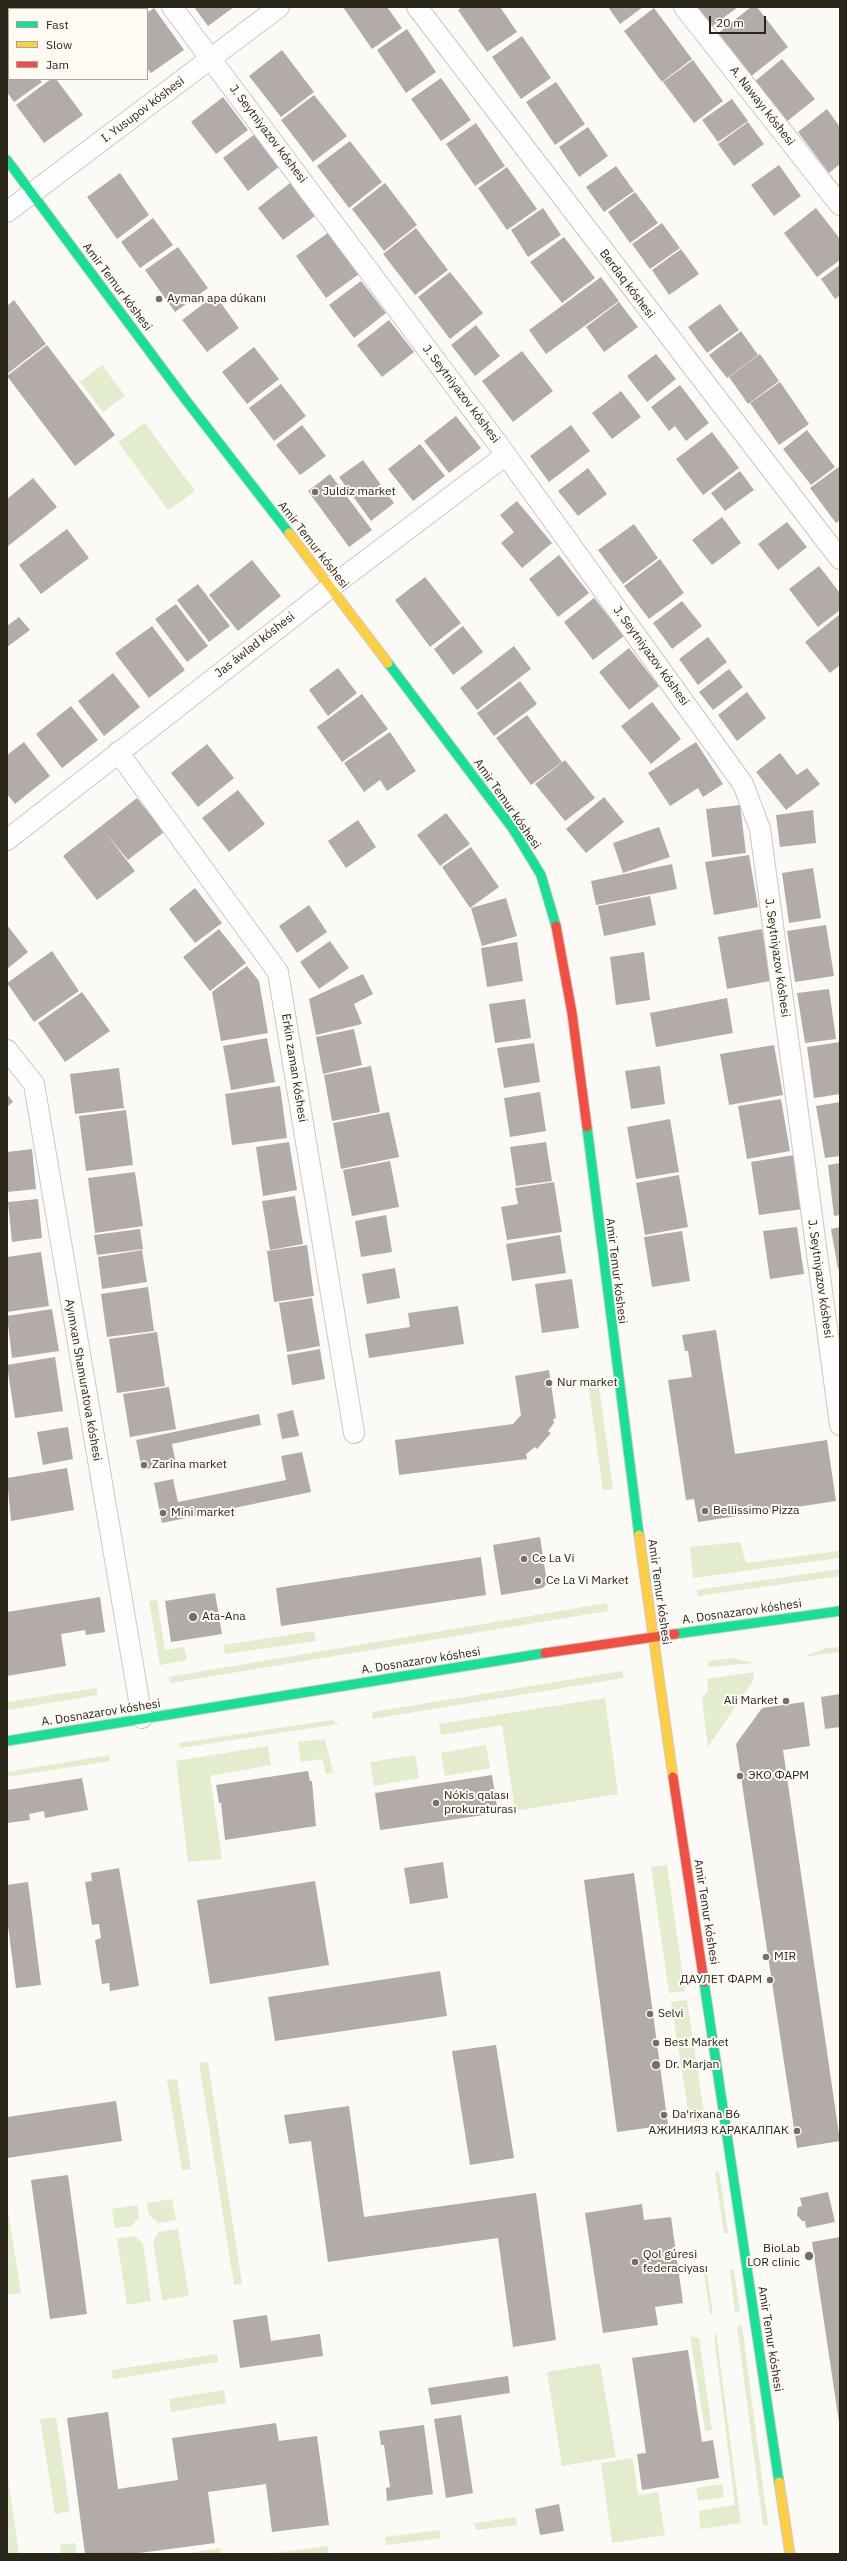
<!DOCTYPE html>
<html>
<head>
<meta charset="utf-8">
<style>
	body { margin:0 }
	#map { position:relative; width:847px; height:2561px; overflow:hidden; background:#fcfaf7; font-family:"IBM Plex Sans",sans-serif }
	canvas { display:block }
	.frame { position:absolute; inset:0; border:8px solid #2a2519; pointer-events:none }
	.legend { position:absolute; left:8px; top:8px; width:140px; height:72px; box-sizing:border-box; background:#fefbf5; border:1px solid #a9a59d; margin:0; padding:5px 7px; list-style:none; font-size:12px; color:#2a2519 }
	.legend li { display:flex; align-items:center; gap:8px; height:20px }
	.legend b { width:20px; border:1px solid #a9a59d }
	.scale { position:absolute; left:709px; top:16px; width:57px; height:18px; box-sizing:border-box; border:2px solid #2a2519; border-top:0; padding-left:5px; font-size:12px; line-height:14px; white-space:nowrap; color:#2a2519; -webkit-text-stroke:3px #fefbf5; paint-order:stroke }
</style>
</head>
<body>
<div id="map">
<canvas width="847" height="2561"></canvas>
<div class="frame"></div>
<ul class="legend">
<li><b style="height:5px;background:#16e098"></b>Fast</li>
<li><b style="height:5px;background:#ffcf43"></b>Slow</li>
<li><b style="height:5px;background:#f24e42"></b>Jam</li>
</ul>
<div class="scale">20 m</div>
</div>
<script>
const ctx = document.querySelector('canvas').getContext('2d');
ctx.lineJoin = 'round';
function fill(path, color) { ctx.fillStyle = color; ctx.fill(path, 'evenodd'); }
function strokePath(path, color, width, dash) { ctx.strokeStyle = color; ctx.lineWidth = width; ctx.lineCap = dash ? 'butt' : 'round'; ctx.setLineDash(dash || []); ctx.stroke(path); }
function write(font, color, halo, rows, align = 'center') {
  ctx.font = font + ' "IBM Plex Sans",sans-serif'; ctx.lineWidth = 4; ctx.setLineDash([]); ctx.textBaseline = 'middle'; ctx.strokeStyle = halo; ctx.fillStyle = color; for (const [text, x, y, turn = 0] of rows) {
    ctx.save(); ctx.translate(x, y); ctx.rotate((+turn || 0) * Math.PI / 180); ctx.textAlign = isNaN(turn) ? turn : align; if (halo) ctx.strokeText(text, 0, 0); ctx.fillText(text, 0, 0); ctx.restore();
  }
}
fill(new Path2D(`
	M102 365 125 396 103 412 80 382Z
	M145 423 195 491 168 510 118 442Z
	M587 1377 598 1379 613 1489 603 1490Z
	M740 1542 746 1563 838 1551 839 1558 693 1578 690 1547Z
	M840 1569V1576L698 1596 697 1590Z
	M157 1600 165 1650 184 1647 187 1660 160 1665 149 1601Z
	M607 1603 608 1611 171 1683 168 1677Z
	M314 1631 316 1641 225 1654 224 1645Z
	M840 1647V1652L803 1657 825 1648Z
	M733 1658 754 1663 708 1667V1661Z
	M622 1671 624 1678 372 1719 373 1712Z
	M754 1672 753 1681 708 1747 702 1698 708 1691 707 1679Z
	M96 1688 98 1695 7 1710V1702Z
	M605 1698 618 1794 515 1811 502 1725 441 1735 439 1724Z
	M332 1720 339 1724 180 1748 179 1743Z
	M325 1739 333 1772 326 1774 322 1759 301 1762 298 1742Z
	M486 1745 490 1768 445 1776 441 1753Z
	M268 1746 271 1765 210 1776 222 1859 188 1862 176 1761Z
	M109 1755 110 1761 7 1777V1772Z
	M415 1755 419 1778 374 1786 370 1762Z
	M667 1865 685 1991 669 1993 651 1867Z
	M687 2000 705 2120 690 2122 671 2002Z
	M208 2062 242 2284 234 2285 199 2063Z
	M177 2079 191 2169 182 2170 167 2080Z
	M719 2171 728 2233 724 2234 715 2172Z
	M172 2199 176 2220 158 2223 149 2215 147 2203Z
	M7 2204 21 2293 7 2295Z
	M137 2205 139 2217 132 2226 115 2228 112 2209Z
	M178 2229 189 2296 162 2300 153 2241 159 2232Z
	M134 2236 143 2243 151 2301 127 2305 117 2239Z
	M730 2270H734L740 2312 735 2313Z
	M704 2273H707L713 2315 710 2313Z
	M742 2325 768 2525H763L737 2326Z
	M716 2332 741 2523 700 2529 699 2511 735 2505 714 2336Z
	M690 2336 699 2338 712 2430 705 2431Z
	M217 2354 218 2362 113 2379 112 2370Z
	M600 2363 616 2457 562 2466 547 2372Z
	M224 2390 226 2403 171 2412 169 2399Z
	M56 2417 70 2511 55 2514 40 2419Z
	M633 2458 638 2495 658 2492 665 2535 612 2543 601 2463Z
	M7 2470 19 2554H7Z
	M722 2484 724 2497 698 2501 696 2488Z
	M516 2517 517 2525 476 2530 474 2523Z
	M439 2530 441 2538 386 2545 385 2537Z
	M75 2543 77 2554H61L60 2545Z
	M328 2546V2554L273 2553Z
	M220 2548 221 2554H184L219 2548Z`), '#e3eccc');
fill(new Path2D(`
	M101 7H129L127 9H102Z
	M194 7H234L208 26Z
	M343 7H387L402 28 372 49Z
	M462 7H500L517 32 487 52 458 10Z
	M608 7H643L620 24Z
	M695 7H738L711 27Z
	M751 7H757L788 47 750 77 716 35Z
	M154 8 184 50 151 73 147 68V13Z
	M654 8 692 59 662 82 624 31Z
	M7 24 9 27V40L7 42Z
	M407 29 436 72 406 93 377 50Z
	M522 36 551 78 521 99 492 57Z
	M9 45V79H39L42 82 14 102 7 92V46Z
	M282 50 314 92 281 117 249 76Z
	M782 59 815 99 786 122 754 82Z
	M693 60 723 101 694 123 663 82Z
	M441 78 471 120 441 141 411 99Z
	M51 79H56L83 115 44 143 16 105Z
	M556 82 585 124 555 145 526 102Z
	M314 95 347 136 313 162 281 120Z
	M223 97 248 130 216 154 191 122Z
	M732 99 748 121 718 142 702 120Z
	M827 109 840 127V164L829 173 798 132Z
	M748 122 764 144 734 166 718 144Z
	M476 123 505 166 475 186 446 144Z
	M588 127 608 156 579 177 559 147Z
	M255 134 280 166 248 191 223 158Z
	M350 141 382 182 349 208 317 166Z
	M779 165 801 196 774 216 751 185Z
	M616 166 634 191 604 212 586 187Z
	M507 167 537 209 507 230 478 188Z
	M120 173 149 215 117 239 87 197Z
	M290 183 315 216 283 240 258 208Z
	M385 183 417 225 384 251 352 209Z
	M635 192 658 223 630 243 608 212Z
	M543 208 561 235 528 257 511 230Z
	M816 208 840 239V260L817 277 784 233Z
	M153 218 173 245 140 268 121 242Z
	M662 223 680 248 650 269 632 244Z
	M416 228 448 270 415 295 383 254Z
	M329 232 359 274 326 298 296 256Z
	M564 237 595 278 562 303 530 262Z
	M178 247 208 288 175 312 145 270Z
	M681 249 699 274 669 295 652 270Z
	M840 265V295L835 299 821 279Z
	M450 272 483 313 450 339 418 297Z
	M601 277 619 301 546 354 529 330Z
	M361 281 386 313 354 338 329 305Z
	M215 295 239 328 207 352 182 320Z
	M14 300 46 344 7 374V306Z
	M619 302 638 327 604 352 586 327Z
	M720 304 739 330 707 353 688 327Z
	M389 320 414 352 382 377 357 345Z
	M476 325 500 356 475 376 451 345Z
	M741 331 758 355 727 378 709 355Z
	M47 345 115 435 75 466 7 376Z
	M254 347 279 379 247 404 222 372Z
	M522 351 553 391 513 422 482 381Z
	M656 354 676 379 647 402 627 376Z
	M760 354 779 381 748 404 729 377Z
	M780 382 809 424 779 445 750 403Z
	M281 384 306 416 274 441 249 408Z
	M680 385 709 423 686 441 675 426 669 431 651 407Z
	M621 391 641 417 612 439 592 413Z
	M456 416 481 448 449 473 424 441Z
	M302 425 326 456 300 475 276 445Z
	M571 425 590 451 549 482 530 456Z
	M807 430 835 467 811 485 783 449Z
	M712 432 739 468 703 495 676 459Z
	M420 444 445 476 413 501 388 469Z
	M363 460 394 503 371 521 339 477Z
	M840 466V520L836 523 810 488Z
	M588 468 607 494 578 516 558 491Z
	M740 471 754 490 725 511 711 493Z
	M330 474 372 530 349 547 308 491Z
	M33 478 57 507 7 547V499Z
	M517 501 552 543 522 568 501 543 514 532 500 515Z
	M722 517 741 543 712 565 692 540Z
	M787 522 807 547 778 570 758 544Z
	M634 524 658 558 623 584 598 550Z
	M67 529 89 558 41 594 19 565Z
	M559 555 589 593 558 617 529 579Z
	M660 559 684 593 649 619 624 586Z
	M252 560 281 596 238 631 209 595Z
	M819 566 840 593V610L818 627 789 589Z
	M425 577 461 623 430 647 395 600Z
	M198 584 230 626 209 642 177 600Z
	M594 598 624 636 593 660 564 622Z
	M682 601 702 626 672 649 653 623Z
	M176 604 208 646 187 662 155 619Z
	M840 614V665L830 673 805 642Z
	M19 617 30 630 7 647V626Z
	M152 626 185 670 149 698 115 653Z
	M463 626 483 652 453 675 434 649Z
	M708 637 727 662 698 685 679 659Z
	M514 646 531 669 477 710 460 688Z
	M629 648 659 686 629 710 599 672Z
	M338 668 357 693 328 716 309 690Z
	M729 669 743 687 713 710 699 692Z
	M113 673 140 707 104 736 78 701Z
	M520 681 537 704 494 736 477 713Z
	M747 692 766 718 737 741 718 715Z
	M362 694 388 729 342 762 317 727Z
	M652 702 681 739 651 764 621 726Z
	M71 706 98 740 62 768 36 734Z
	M527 715 562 762 531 785 496 738Z
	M390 732 416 771 387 791 380 780 364 792 344 763Z
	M24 742 50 776 15 804 7 794V755Z
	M696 742 723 784 703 797 698 788 670 806 648 773Z
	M207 744 234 778 198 807 171 773Z
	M780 753 797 775 807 768 820 784 786 810 756 772Z
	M565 760 595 798 565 821 535 784Z
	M238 790 265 824 229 852 202 818Z
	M604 797 624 822 586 853 566 829Z
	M137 798 164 832 128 860 104 831 135 871 97 900 63 856Z
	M740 805 746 853 712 857 706 809Z
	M813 810 816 843 780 847 776 815Z
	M446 813 470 844 440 866 417 835Z
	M358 820 376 847 346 868 328 841Z
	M659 827 670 857 623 873 613 843Z
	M471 847 499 887 470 908 442 867Z
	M749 855 758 907 714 915 705 862Z
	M672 864 677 889 596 905 591 881Z
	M813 868 821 918 789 923 782 873Z
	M195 888 222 923 195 943 169 909Z
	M650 896 656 925 604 936 598 906Z
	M506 898 517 936 482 946 471 908Z
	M309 905 327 932 297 953 279 926Z
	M7 925 28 952 7 969Z
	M826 925 834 976 795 982 787 931Z
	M219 929 246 963 210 991 183 957Z
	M762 929 770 981 727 989 718 937Z
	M330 941 349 968 319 989 300 962Z
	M517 942 523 981 487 987 481 948Z
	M52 951 79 991 34 1022 7 983Z
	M644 952 650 1000 616 1005 610 957Z
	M247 966 259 981 268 1033 221 1041 212 992Z
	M363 974 373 994 354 1004 362 1024 316 1035 309 999Z
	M829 989 836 1039 805 1043 797 993Z
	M82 992 110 1031 65 1062 38 1023Z
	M727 998 733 1033 656 1047 650 1013Z
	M525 999 531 1038 495 1043 489 1004Z
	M354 1029 362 1065 323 1074 316 1037Z
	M267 1038 275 1082 231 1090 223 1046Z
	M840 1042V1094L814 1098 807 1047Z
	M534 1043 540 1082 504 1088 497 1048Z
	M774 1045 783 1095 729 1105 720 1054Z
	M371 1066 380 1112 332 1121 324 1075Z
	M660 1066 665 1104 631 1109 625 1071Z
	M119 1068 124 1108 75 1114 70 1074Z
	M280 1086 287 1138 232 1145 225 1094Z
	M540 1092 546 1131 510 1137 504 1098Z
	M7 1094 13 1102 7 1107Z
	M781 1099 790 1151 747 1159 738 1106Z
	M840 1102V1156L825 1158 816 1106Z
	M126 1110 133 1165 86 1171 79 1116Z
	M389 1112 399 1157 341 1169 333 1123Z
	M670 1119 679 1172 636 1179 627 1127Z
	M289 1142 297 1190 263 1196 256 1147Z
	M546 1142 552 1181 516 1186 510 1147Z
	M32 1149 36 1189 7 1192V1152Z
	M794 1155 803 1209 759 1215 751 1162Z
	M390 1161 399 1207 352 1216 343 1170Z
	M840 1163V1215L834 1216 828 1165Z
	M135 1172 143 1226 95 1233 88 1178Z
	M679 1175 688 1227 645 1235 636 1183Z
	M554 1182 562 1232 507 1240 501 1207 518 1204 515 1188Z
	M295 1196 303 1244 270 1250 262 1201Z
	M38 1199 42 1238 12 1242 8 1202Z
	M386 1215 392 1252 361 1257 355 1221Z
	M797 1227 804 1274 770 1279 763 1231Z
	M840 1227V1269H838L831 1229Z
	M140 1229 143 1249 97 1255 94 1235Z
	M682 1231 690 1281 652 1287 644 1237Z
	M560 1235 566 1273 512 1281 506 1244Z
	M307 1245 314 1296 274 1302 267 1251Z
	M142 1250 147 1282 102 1289 98 1257Z
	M41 1252 49 1306 7 1312V1257Z
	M395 1268 400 1298 367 1304 362 1274Z
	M572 1279 579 1328 542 1333 535 1284Z
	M148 1287 154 1331 107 1337 101 1294Z
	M312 1298 320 1346 287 1352 279 1303Z
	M458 1306 464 1344 369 1358 365 1334 410 1327 408 1313Z
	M52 1309 59 1351 12 1358 7 1316Z
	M716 1330 735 1454 827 1440 836 1501 698 1522 694 1499 686 1500 668 1380 692 1377 688 1351H685L682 1335Z
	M157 1332 165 1386 117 1393 109 1339Z
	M320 1349 325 1379 292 1385 287 1355Z
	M55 1357 63 1411 15 1418 7 1365Z
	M549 1370 556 1418 553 1419 554 1423 548 1431 551 1433 537 1449 535 1447 526 1454 527 1459 399 1475 395 1440 513 1424 521 1415 515 1376Z
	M169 1387 176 1429 130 1437 123 1394Z
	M293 1410 299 1436 282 1439 277 1414Z
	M259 1414 261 1425 172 1444 176 1463 142 1470 136 1440Z
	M68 1427 73 1459 43 1465 37 1432Z
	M302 1452 311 1492 162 1523 154 1483 173 1479 178 1502 286 1480 281 1456Z
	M67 1468 74 1510 11 1521 7 1478Z
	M540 1537 547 1583 543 1588 501 1595 493 1545Z
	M481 1557 486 1595 281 1626 276 1588Z
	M215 1593 222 1634 171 1642 165 1601Z
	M100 1597 105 1632 86 1635 85 1630 61 1634 66 1666 7 1676V1612Z
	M840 1694V1727L825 1729 821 1697Z
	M804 1702 810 1746 783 1750 840 2141 797 2148 736 1744 762 1708Z
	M308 1771 310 1781H312L316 1826 225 1840 221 1803H219L216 1785Z
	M492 1775 498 1813 380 1830 375 1793Z
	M82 1778 88 1810 45 1818 44 1811 29 1814 30 1820 7 1823V1790Z
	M443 1862 448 1898 410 1904 404 1868Z
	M119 1868 139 1986 110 1991 109 1983 102 1984 95 1940 101 1938 99 1924 92 1925 85 1882 92 1881 91 1873Z
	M634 1873 668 2125 617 2132 584 1880Z
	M315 1881 329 1965 210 1984 197 1900Z
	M28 1882 41 1985 16 1988 7 1918V1885Z
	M440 1971 447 2016 275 2041 268 1997Z
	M496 2045 514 2158 470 2165 452 2051Z
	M116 2101 122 2141 7 2158V2117Z
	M349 2106 364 2217 536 2193 556 2340 513 2347 498 2238 328 2262 311 2141 289 2144 284 2115Z
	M68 2175 87 2314 50 2319 31 2180Z
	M828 2192 835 2222 806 2228 805 2221H802L797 2215 798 2207 802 2206 800 2198Z
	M642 2204 644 2220 671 2217 683 2303 655 2307 658 2325 603 2333 585 2213Z
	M840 2237V2422H839L812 2242Z
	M267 2315 271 2341 320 2334 323 2356 240 2368 233 2320Z
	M688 2350 702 2442 713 2440 719 2478 642 2490 637 2454 646 2453 632 2358Z
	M508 2376 510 2393 431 2405 428 2388Z
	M108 2412 118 2489 178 2480 172 2438 276 2423 279 2441 317 2436 329 2525 272 2532 266 2484 208 2492 215 2543 132 2554H85L67 2418Z
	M461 2415 473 2493 446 2498 434 2419Z
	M424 2425 433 2494 387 2501 386 2488 390 2487 384 2445H381L379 2431Z
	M559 2504 564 2531 540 2535 535 2509Z`), '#b3aba9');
const street = new Path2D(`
	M172 7 495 440 743 784 760 829 840 1425
	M417 7 840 559
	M684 7 840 205
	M7 212 279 7
	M118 752 278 972 354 1433
	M7 840 331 587 506 455
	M7 1050 34 1084 142 1718`);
const fast = new Path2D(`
	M7 160 185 399 289 533
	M388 663 513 829 541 875 556 926
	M587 1127 639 1535
	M675 1634 840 1611
	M7 1741 545 1653
	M704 1982 779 2482`);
const slow = new Path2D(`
	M289 533 388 663
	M639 1535 673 1777
	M779 2482 790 2554`);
const jam = new Path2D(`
	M556 926 572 1013 587 1127
	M545 1653 675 1634
	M673 1777 704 1982`);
strokePath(street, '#cbc7c1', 22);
strokePath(fast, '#cbc7c1', 11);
strokePath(slow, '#cbc7c1', 11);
strokePath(jam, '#cbc7c1', 11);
strokePath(street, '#fffefe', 20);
strokePath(fast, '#16e098', 9);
strokePath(slow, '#ffcf43', 9);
strokePath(jam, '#f24e42', 9);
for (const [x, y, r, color] of [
	[159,299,4,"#747067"],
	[315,492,4,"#747067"],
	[549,1383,4,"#747067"],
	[144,1465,4,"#747067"],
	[705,1511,4,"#747067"],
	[163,1513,4,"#747067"],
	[524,1559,4,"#747067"],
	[538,1581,4,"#747067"],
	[193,1617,5,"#747067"],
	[786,1701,4,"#747067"],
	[740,1776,4,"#747067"],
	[436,1803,4,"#747067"],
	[766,1957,4,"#747067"],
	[770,1980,4,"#747067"],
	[650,2014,4,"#747067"],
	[656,2043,4,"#747067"],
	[656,2065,5,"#747067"],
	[664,2115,4,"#747067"],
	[797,2131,4,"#747067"],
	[809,2256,5,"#747067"],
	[635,2262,4,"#747067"]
]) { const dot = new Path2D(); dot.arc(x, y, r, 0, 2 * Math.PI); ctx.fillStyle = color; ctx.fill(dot); strokePath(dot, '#fefbf5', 1.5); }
write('12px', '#2a2519', '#fefbf5', [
	["A. Nawayı kóshesi",762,106,52],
	["I. Yusupov kóshesi",143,110,-37],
	["J. Seytniyazov kóshesi",268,134,53],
	["Berdaq kóshesi",627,284,53],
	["Amir Temur kóshesi",117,287,53],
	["J. Seytniyazov kóshesi",461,394,53],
	["Amir Temur kóshesi",313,545,52],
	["Jas áwlad kóshesi",255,645,-38],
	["J. Seytniyazov kóshesi",651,656,54],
	["Amir Temur kóshesi",507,804,55],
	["J. Seytniyazov kóshesi",777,958,82],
	["Erkin zaman kóshesi",294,1068,81],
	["Amir Temur kóshesi",616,1271,83],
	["J. Seytniyazov kóshesi",820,1279,82],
	["Ayımxan Shamuratova kóshesi",83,1380,80],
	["Amir Temur kóshesi",659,1592,82],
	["A. Dosnazarov kóshesi",742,1612,-8],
	["A. Dosnazarov kóshesi",421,1661,-9],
	["A. Dosnazarov kóshesi",101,1713,-9],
	["Amir Temur kóshesi",706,1912,81],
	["Amir Temur kóshesi",770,2339,81]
]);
write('12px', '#2a2519', '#fefbf5', [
	["Ayman apa dúkanı",167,299],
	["Juldiz market",323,492],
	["Nur market",557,1383],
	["Zarina market",152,1465],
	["Bellissimo Pizza",713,1511],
	["Mini market",171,1513],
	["Ce La Vi",532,1559],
	["Ce La Vi Market",546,1581],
	["Ata-Ana",202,1617],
	["Ali Market",778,1701,"right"],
	["ЭКО ФАРМ",748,1776],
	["Nókis qalası",444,1796],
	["prokuraturası",444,1810],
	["MIR",774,1957],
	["ДАУЛЕТ ФАРМ",762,1980,"right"],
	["Selvi",658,2014],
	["Best Market",664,2043],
	["Dr. Marjan",665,2065],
	["Da'rixana B6",672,2115],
	["АЖИНИЯЗ КАРАКАЛПАК",789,2131,"right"],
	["BioLab",800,2249,"right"],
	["LOR clinic",800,2263,"right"],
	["Qol gúresi",643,2255],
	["federaciyası",643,2269]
], 'left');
</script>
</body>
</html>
